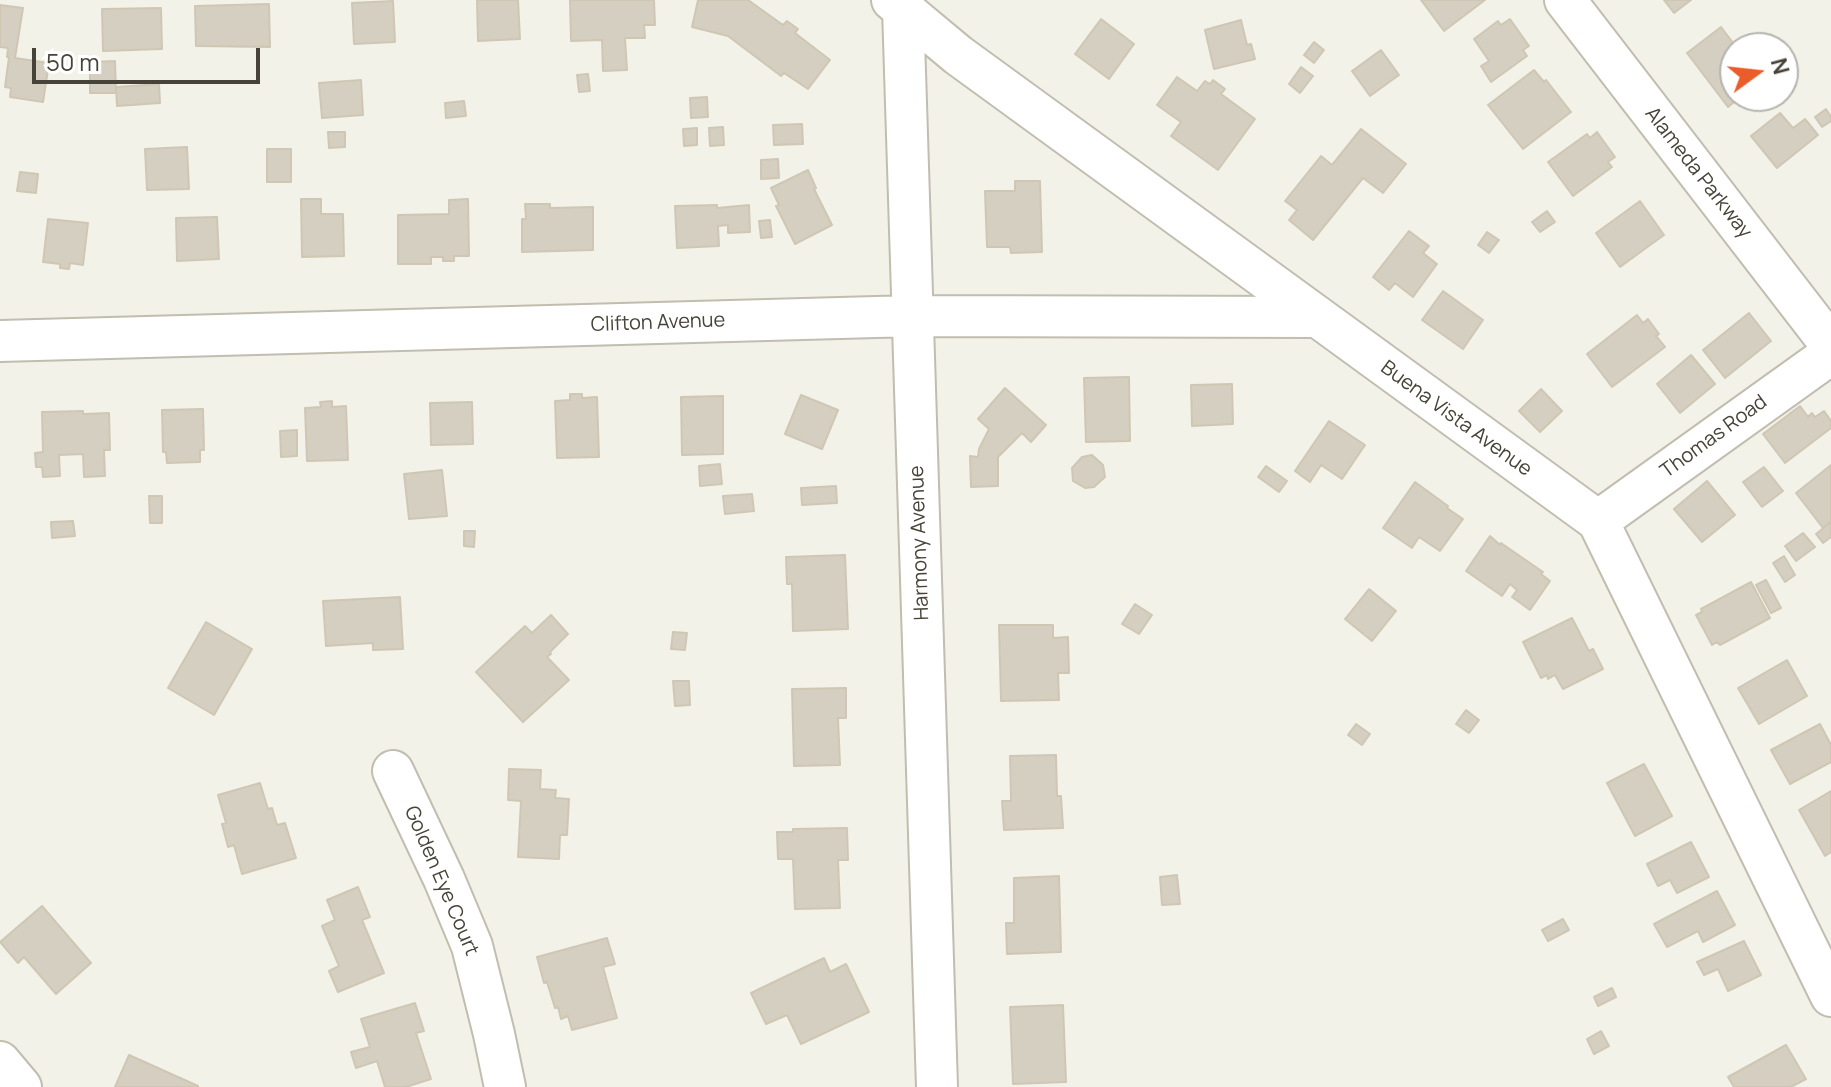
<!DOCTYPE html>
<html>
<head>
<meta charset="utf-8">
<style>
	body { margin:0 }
	#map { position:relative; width:1831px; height:1087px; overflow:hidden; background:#f3f2e9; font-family:Manrope,sans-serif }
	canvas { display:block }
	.north { position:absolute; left:1719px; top:32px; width:80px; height:80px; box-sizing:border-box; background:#fff; border:2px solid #b5b4af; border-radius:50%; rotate:75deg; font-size:22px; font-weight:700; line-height:32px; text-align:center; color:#474338 }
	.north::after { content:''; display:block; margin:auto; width:28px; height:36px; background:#ea5d2a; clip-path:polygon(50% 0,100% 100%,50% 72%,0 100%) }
	.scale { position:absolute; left:32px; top:48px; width:228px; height:36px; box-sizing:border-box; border:4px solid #474338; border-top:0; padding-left:10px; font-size:24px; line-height:28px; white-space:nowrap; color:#474338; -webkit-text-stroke:6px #fff; paint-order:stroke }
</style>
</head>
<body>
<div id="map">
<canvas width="1831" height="1087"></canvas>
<div class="north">N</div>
<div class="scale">50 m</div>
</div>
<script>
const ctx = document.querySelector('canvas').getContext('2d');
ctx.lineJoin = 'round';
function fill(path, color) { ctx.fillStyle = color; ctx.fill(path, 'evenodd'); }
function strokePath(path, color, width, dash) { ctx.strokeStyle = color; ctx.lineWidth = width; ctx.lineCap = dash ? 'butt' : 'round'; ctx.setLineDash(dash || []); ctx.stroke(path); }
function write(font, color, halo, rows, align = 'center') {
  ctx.font = font + ' Manrope,sans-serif'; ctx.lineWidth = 7; ctx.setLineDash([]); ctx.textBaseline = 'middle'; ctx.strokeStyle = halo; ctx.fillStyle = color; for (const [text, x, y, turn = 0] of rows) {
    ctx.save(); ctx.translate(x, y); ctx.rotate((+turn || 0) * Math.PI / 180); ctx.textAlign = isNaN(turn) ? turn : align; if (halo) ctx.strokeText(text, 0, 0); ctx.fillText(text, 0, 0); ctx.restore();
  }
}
const building = new Path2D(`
	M477 0H518L520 39 478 41Z
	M570 0H654L655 25H644L645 38H625L627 70 603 71 602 40 571 41Z
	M698 0H748L783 25 787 21 798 29 795 33 830 60 808 89 784 73 781 76 728 36 692 27Z
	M1421 0H1485L1444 31Z
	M1664 0H1691L1674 13Z
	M393 1 395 42 354 44 352 3Z
	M269 4 270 47 196 46 195 6Z
	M0 5 23 8 15 58 49 63 43 102 10 97 11 88 5 87 9 57H7L8 48 0 47Z
	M161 8 162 49 103 51 102 9Z
	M1101 19 1134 44 1109 79 1075 54Z
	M1510 19 1529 46 1523 50 1527 56 1491 82 1481 66 1489 61 1474 39 1498 21 1501 25Z
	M1241 20 1247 45 1251 44 1255 59 1214 69 1205 30Z
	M1721 27 1737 48H1735V96H1742L1728 107 1687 53Z
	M1314 42 1324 50 1314 63 1304 55Z
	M1381 50 1399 75 1370 96 1352 71Z
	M115 61 116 93H90V62Z
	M1301 67 1313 76 1300 93 1289 84Z
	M1534 70 1544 82 1546 80 1571 112 1523 149 1488 105Z
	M588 74 590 91 579 92 577 75Z
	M1177 77 1197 91 1205 81 1210 84 1213 80 1225 89 1221 94 1255 119 1218 170 1171 136 1181 122 1157 105Z
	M361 80 363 115 322 118 319 83Z
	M159 84 160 103 117 106 116 87Z
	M707 97 708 117 691 118 690 98Z
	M464 101 466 116 446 118 445 103Z
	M1826 109 1831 117V121L1822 127 1815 117Z
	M1780 113 1793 128 1805 119 1818 135 1777 168 1751 136Z
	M802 124 803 144 774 145 773 125Z
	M723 127 724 145 710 146 709 128Z
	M697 128V145L684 146 683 129Z
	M1361 129 1406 164 1383 193 1363 178 1313 240 1289 220 1297 210 1285 201 1321 156 1332 165Z
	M328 132H345V147L329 148Z
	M1597 132 1615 157 1608 162 1612 167 1573 196 1548 162 1587 134 1590 138Z
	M187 147 189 189 147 190 145 149Z
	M267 149H291V182H267Z
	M778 159 779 178 761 179V160Z
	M808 170 816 188 814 189 832 225 795 244 776 206 779 205 771 188Z
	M20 172 38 174 36 193 17 191Z
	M1015 181H1040L1042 252 1011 253 1010 247H987L985 191H1015Z
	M301 199H321V214H343L344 256 302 257Z
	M468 199 469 256H454V261H443V257H431V264H398V215L449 214V200Z
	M1640 201 1664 235 1620 267 1596 233Z
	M525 204H550V208L593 207V250L522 252V219H526Z
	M717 205V208L749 205 750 232 728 233V225L718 226 719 246 677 248 675 206Z
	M1547 211 1555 222 1540 232 1532 222Z
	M217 217 219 259 177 261 176 218Z
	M48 219 88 223 83 265 70 263 69 269 60 268V264L43 262Z
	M770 220 772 237 761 238 759 221Z
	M1409 231 1429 246 1423 253 1437 264 1413 297 1395 283 1389 290 1373 277Z
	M1487 232 1499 240 1489 253 1478 245Z
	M1443 291 1483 320 1463 349 1422 320Z
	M1749 313 1771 341 1725 378 1703 350Z
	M1637 315 1643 323 1648 319 1659 334 1656 336 1665 347 1612 387 1587 354Z
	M1691 355 1715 384 1680 413 1657 384Z
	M1129 377 1130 441 1086 442 1084 378Z
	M1232 384 1233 424 1192 426 1191 385Z
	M1005 388 1046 425 1031 442 1022 433 998 457V486L971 487 970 456 978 457 979 449 989 429 978 419Z
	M1541 389 1562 411 1540 432 1519 411Z
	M570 394H582V398L597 397 599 457 557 458 555 401 570 400Z
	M801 395 838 410 822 449 785 434Z
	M723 396V454L682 455 681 397Z
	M332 401V407L346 406 348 460 307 461 305 408 321 407 320 402Z
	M472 402 473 444 431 445 430 403Z
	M1800 406 1808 417 1812 413 1815 417 1824 411 1831 421V428L1785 463 1763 434Z
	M203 409 204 450H200V462L167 463 166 452H163L162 410Z
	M83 411V414L109 413 110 450H104L105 476 84 477 83 454 59 455 60 476 43 477 42 467H36L35 453 43 452 42 412Z
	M1329 421 1365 445 1342 479 1321 465 1310 482 1295 471Z
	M297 430V456L281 457 280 431Z
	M1092 455 1103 465 1105 477 1094 487 1085 488 1073 481 1072 468 1082 457Z
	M720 464 722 484 700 486 699 466Z
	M1831 465V521L1823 528 1796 493Z
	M1266 466 1287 481 1279 492 1258 477Z
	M1764 467 1783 491 1762 507 1743 482Z
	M442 470 447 516 409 519 404 474Z
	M1707 481 1735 515 1702 542 1674 509Z
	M1415 482 1448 506 1447 508 1463 519 1440 551 1419 537 1412 548 1383 528Z
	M836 486 837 503 802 505 801 488Z
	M752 494 754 511 725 514 723 496Z
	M149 496H162V523H150Z
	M73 521 75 536 52 538 51 522Z
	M1831 522V537L1823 543 1816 534Z
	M464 531H475L474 547 464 546Z
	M1803 533 1815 547 1796 561 1785 546Z
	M1490 536 1500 545 1501 543 1543 572 1541 574 1550 581 1530 610 1512 597 1517 590 1510 584 1502 596 1466 571Z
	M845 555 848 629 793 631 792 584H787L786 557Z
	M1784 556 1795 575 1785 582 1773 563Z
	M1766 580 1781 608 1771 613 1756 585Z
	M1751 582 1770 618 1720 645 1717 642 1712 645 1696 615 1702 612 1701 609Z
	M1369 589 1396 611 1372 641 1345 619Z
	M400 597 403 649 373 650V643L326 646 323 601Z
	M1135 604 1152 615 1139 634 1122 624Z
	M551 615 568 634 550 652 551 654 547 657 569 680 523 722 476 672 525 626 532 633Z
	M1572 618 1589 651 1593 649 1603 669 1563 689 1555 675 1548 679 1547 675 1541 678 1523 642Z
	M206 622 252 649 214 715 168 688Z
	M999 625H1053V638L1068 637 1069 673H1058L1059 700 1001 701Z
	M673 632 687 633 685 650 671 649Z
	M1787 660 1807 696 1759 724 1738 688Z
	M673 681H689L690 705 675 706Z
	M846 688V718H838L840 765 794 766 792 689Z
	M1466 710 1479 720 1469 733 1456 724Z
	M1356 724 1370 734 1362 745 1348 735Z
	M1820 724 1831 745V762L1790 784 1771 750Z
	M1056 755 1057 796H1061L1063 828 1004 830 1002 801H1011V798L1010 756Z
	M1644 764 1672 816 1635 836 1607 783Z
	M509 769 541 770 540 789 556 790 555 798 569 799 567 835H560L559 859 518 857 521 801 508 800Z
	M260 783 268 809 272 808 277 825 285 823 296 858 242 874 234 845 228 847 222 824 226 823 218 795Z
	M1831 791V852L1825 856 1799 810Z
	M847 828 848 860H838L840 908 795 909 793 859H778L777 832H793V829Z
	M1691 842 1709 877 1677 893 1670 880 1658 886 1647 864Z
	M1177 875 1180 904 1162 905 1160 877Z
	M1059 876 1061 952 1007 954 1006 923H1014V878Z
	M358 887 370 917 362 920 384 973 338 992 329 971 339 966 322 926 335 920 327 900Z
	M1717 891 1735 925 1703 942 1698 931 1667 947 1654 924Z
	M42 906 91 963 56 994 24 957 18 963 0 942Z
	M1563 919 1569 930 1548 941 1542 930Z
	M607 938 615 964 603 967 617 1018 572 1030 568 1016 561 1019 558 1007 555 1008 547 982 544 983 537 957Z
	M1744 941 1761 975 1728 991 1718 969 1704 975 1697 962Z
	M824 958 830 972 846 964 869 1012 801 1044 787 1015 766 1024 751 993Z
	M1612 988 1616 997 1598 1006 1594 997Z
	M415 1003 424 1031 416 1033 431 1079 406 1087H385L377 1061 356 1068 351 1052 370 1047 361 1019Z
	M1063 1005 1066 1082 1013 1084 1010 1007Z
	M1601 1031 1609 1046 1594 1054 1587 1039Z
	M1786 1045 1806 1079 1791 1087H1734L1728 1077Z
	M129 1055 198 1086V1087H115Z`);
fill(building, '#d4cfc0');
strokePath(building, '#cfc7b3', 2);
const minor = new Path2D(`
	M892 0 958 55 1598 521 1831 996
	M904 0 903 8 937 1087
	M1565 0 1831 345
	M0 341 913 316 1316 317
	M1598 521 1831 354
	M393 771 444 879 472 946 494 1034 505 1087
	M0 1062 21 1087`);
strokePath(minor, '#c1bdaf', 44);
strokePath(minor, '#fff', 40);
write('20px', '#474338', '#fff', [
	["Alameda Parkway",1698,173,52],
	["Clifton Avenue",658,323,-2],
	["Buena Vista Avenue",1456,419,36],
	["Thomas Road",1714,437,-36],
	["Harmony Avenue",920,543,-92],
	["Golden Eye Court",441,881,67]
]);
</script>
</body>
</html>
